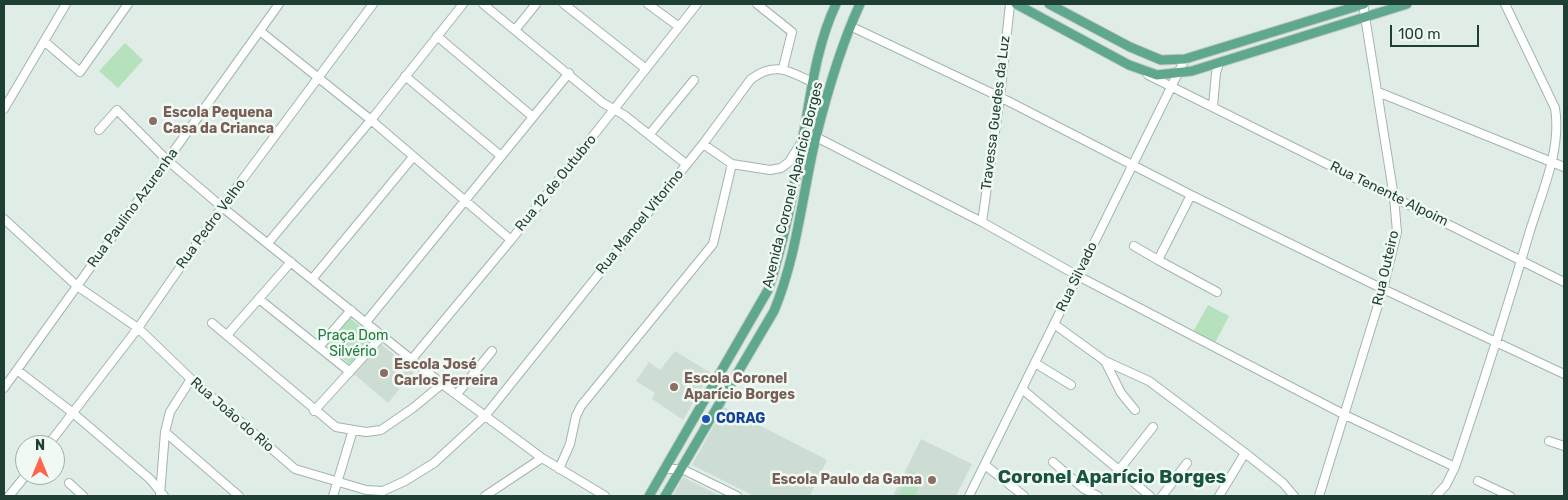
<!DOCTYPE html>
<html>
<head>
<meta charset="utf-8">
<style>
	body { margin:0 }
	#map { position:relative; width:1568px; height:500px; overflow:hidden; background:#e0ede6; font-family:Rubik,sans-serif }
	canvas { display:block }
	.frame { position:absolute; inset:0; border:5px solid #1e3f33; pointer-events:none }
	.north { position:absolute; left:15px; top:435px; width:50px; height:50px; box-sizing:border-box; background:#f1f9f4; border:1px solid #9dafa7; border-radius:50%; rotate:0deg; font-size:14px; font-weight:700; line-height:20px; text-align:center; color:#1e3f33 }
	.north::after { content:''; display:block; margin:auto; width:18px; height:22px; background:#ff654b; clip-path:polygon(50% 0,100% 100%,50% 72%,0 100%) }
	.scale { position:absolute; left:1390px; top:25px; width:89px; height:22px; box-sizing:border-box; border:2px solid #1e3f33; border-top:0; padding-left:6px; font-size:15px; line-height:18px; white-space:nowrap; color:#1e3f33; -webkit-text-stroke:4px #f1f9f4; paint-order:stroke }
</style>
</head>
<body>
<div id="map">
<canvas width="1568" height="500"></canvas>
<div class="frame"></div>
<div class="north">N</div>
<div class="scale">100 m</div>
</div>
<script>
const ctx = document.querySelector('canvas').getContext('2d');
ctx.lineJoin = 'round';
function fill(path, color) { ctx.fillStyle = color; ctx.fill(path, 'evenodd'); }
function strokePath(path, color, width, dash) { ctx.strokeStyle = color; ctx.lineWidth = width; ctx.lineCap = dash ? 'butt' : 'round'; ctx.setLineDash(dash || []); ctx.stroke(path); }
function write(font, color, halo, rows, align = 'center') {
  ctx.font = font + ' Rubik,sans-serif'; ctx.lineWidth = 5; ctx.setLineDash([]); ctx.textBaseline = 'middle'; ctx.strokeStyle = halo; ctx.fillStyle = color; for (const [text, x, y, turn = 0] of rows) {
    ctx.save(); ctx.translate(x, y); ctx.rotate((+turn || 0) * Math.PI / 180); ctx.textAlign = isNaN(turn) ? turn : align; if (halo) ctx.strokeText(text, 0, 0); ctx.fillText(text, 0, 0); ctx.restore();
  }
}
fill(new Path2D(`
	M380 343 414 372 388 403 354 374Z
	M675 351 711 373 683 420 652 399 655 393 636 381 649 362 660 370Z
	M724 407 827 460 810 496H754L692 465Z
	M921 439 972 464 956 496H893Z
	M683 477 720 496H673Z`), '#ceddd4');
fill(new Path2D(`
	M125 43 143 60 118 88 99 71Z
	M1208 305 1229 316 1215 343 1193 332Z
	M350 318 380 343 357 370 327 346Z
	M910 471 924 478 915 496H898Z`), '#b6e1bd');
const minor = new Path2D(`
	M483 4 603 103 624 115 686 164
	M564 4 646 69
	M648 4 678 26
	M757 4 792 32 783 68
	M850 26 1000 97 1191 195 1383 289 1564 374
	M515 30 536 4
	M260 31 371 120 511 240
	M437 36 533 117
	M44 41 80 72 128 4
	M1148 75 1564 282
	M405 76 501 156
	M1378 92 1564 167
	M1213 106 1216 73 1219 63
	M4 109 66 4
	M99 130 117 110 167 160 222 207 442 384 542 458 605 496
	M649 135 694 80
	M816 137 982 222 1078 276 1345 415 1455 467
	M703 144 732 164 770 170 781 168 789 162 801 143
	M1191 195 1158 260 1217 292
	M4 219 77 286 138 328 191 379 295 469 366 490 383 491 405 481 434 463 485 416 703 144 751 79C775 61 789 71 812 82
	M982 222 1000 97 1010 4
	M268 243 371 120 463 4
	M1134 246 1158 260
	M313 278 413 157
	M259 299 350 372
	M366 322 569 73
	M212 323 336 427 366 432 381 430 413 408 442 384
	M1054 324 1105 361 1121 393 1135 410
	M227 335 291 262
	M319 347 351 310
	M412 359 511 240 697 4
	M1105 361 1149 381 1245 453 1283 483 1294 496
	M1035 363 1071 385
	M17 370 73 413 150 479 164 496
	M4 388 279 4
	M1022 389 1150 496
	M457 394 492 351
	M314 411 383 335
	M165 432 239 496
	M1549 441 1564 446
	M48 445 138 328 222 207 373 4
	M1053 462 1084 489 1098 496
	M985 465 1024 496
	M559 469 570 444 576 416 581 406 713 244 732 164
	M664 469H682L737 496
	M1119 470 1153 427
	M1478 481 1510 496
	M69 483 83 496
	M160 495 165 432 170 412 191 379
	M9 496 26 475
	M333 496 353 430
	M485 496 542 458
	M969 496 1185 59
	M1162 496 1187 463
	M1219 496 1245 453
	M1319 496 1383 289 1397 232 1394 197 1363 4
	M1436 496 1446 485 1455 467C1481 390 1506 312 1529 234 1541 194 1562 150 1555 108L1505 4`);
const major = new Path2D(`
	M1016 4 1129 65 1157 75 1192 71 1407 4
	M1049 4 1130 47 1161 60 1185 59 1364 4
	M649 496 768 290C786 238 795 180 805 126 812 85 818 42 836 4
	M665 496 774 311C797 256 802 195 816 137 827 93 841 45 860 4`);
strokePath(minor, '#a2b5ad', 10);
strokePath(major, '#c0c9c6', 11);
strokePath(minor, '#fff', 8);
strokePath(major, '#5fa88e', 9);
for (const [x, y, r, color] of [
	[153,121,5,"#8d6e63"],
	[384,373,5,"#8d6e63"],
	[674,387,5,"#8d6e63"],
	[706,419,5,"#1a4fb4"],
	[932,480,5,"#8d6e63"]
]) { const dot = new Path2D(); dot.arc(x, y, r, 0, 2 * Math.PI); ctx.fillStyle = color; ctx.fill(dot); strokePath(dot, '#f1f9f4', 2); }
write('bold 14px', '#785e54', '#f1f9f4', [
	["Escola Pequena",163,113],
	["Casa da Crianca",163,129],
	["Escola José",394,365],
	["Carlos Ferreira",394,381],
	["Escola Coronel",684,379],
	["Aparício Borges",684,395],
	["Escola Paulo da Gama",922,480,"right"]
], 'left');
write('14px', '#1e3f33', '#f1f9f4', [
	["Travessa Guedes da Luz",996,113,-83],
	["Rua 12 de Outubro",556,183,-51],
	["Avenida Coronel Aparício Borges",793,185,-76],
	["Rua Tenente Alpoim",1389,194,26],
	["Rua Paulino Azurenha",133,208,-54],
	["Rua Manoel Vitorino",640,222,-51],
	["Rua Pedro Velho",211,224,-54],
	["Rua Outeiro",1386,268,-77],
	["Rua Silvado",1077,277,-64],
	["Rua João do Rio",232,415,41]
]);
write('14px', '#237b3c', '#f1f9f4', [
	["Praça Dom",353,336],
	["Silvério",353,352]
]);
write('bold 14px', '#164399', '#f1f9f4', [
	["CORAG",716,419]
], 'left');
write('bold 19px', '#18543f', '#f1f9f4', [
	["Coronel Aparício Borges",1112,478]
]);
</script>
</body>
</html>
